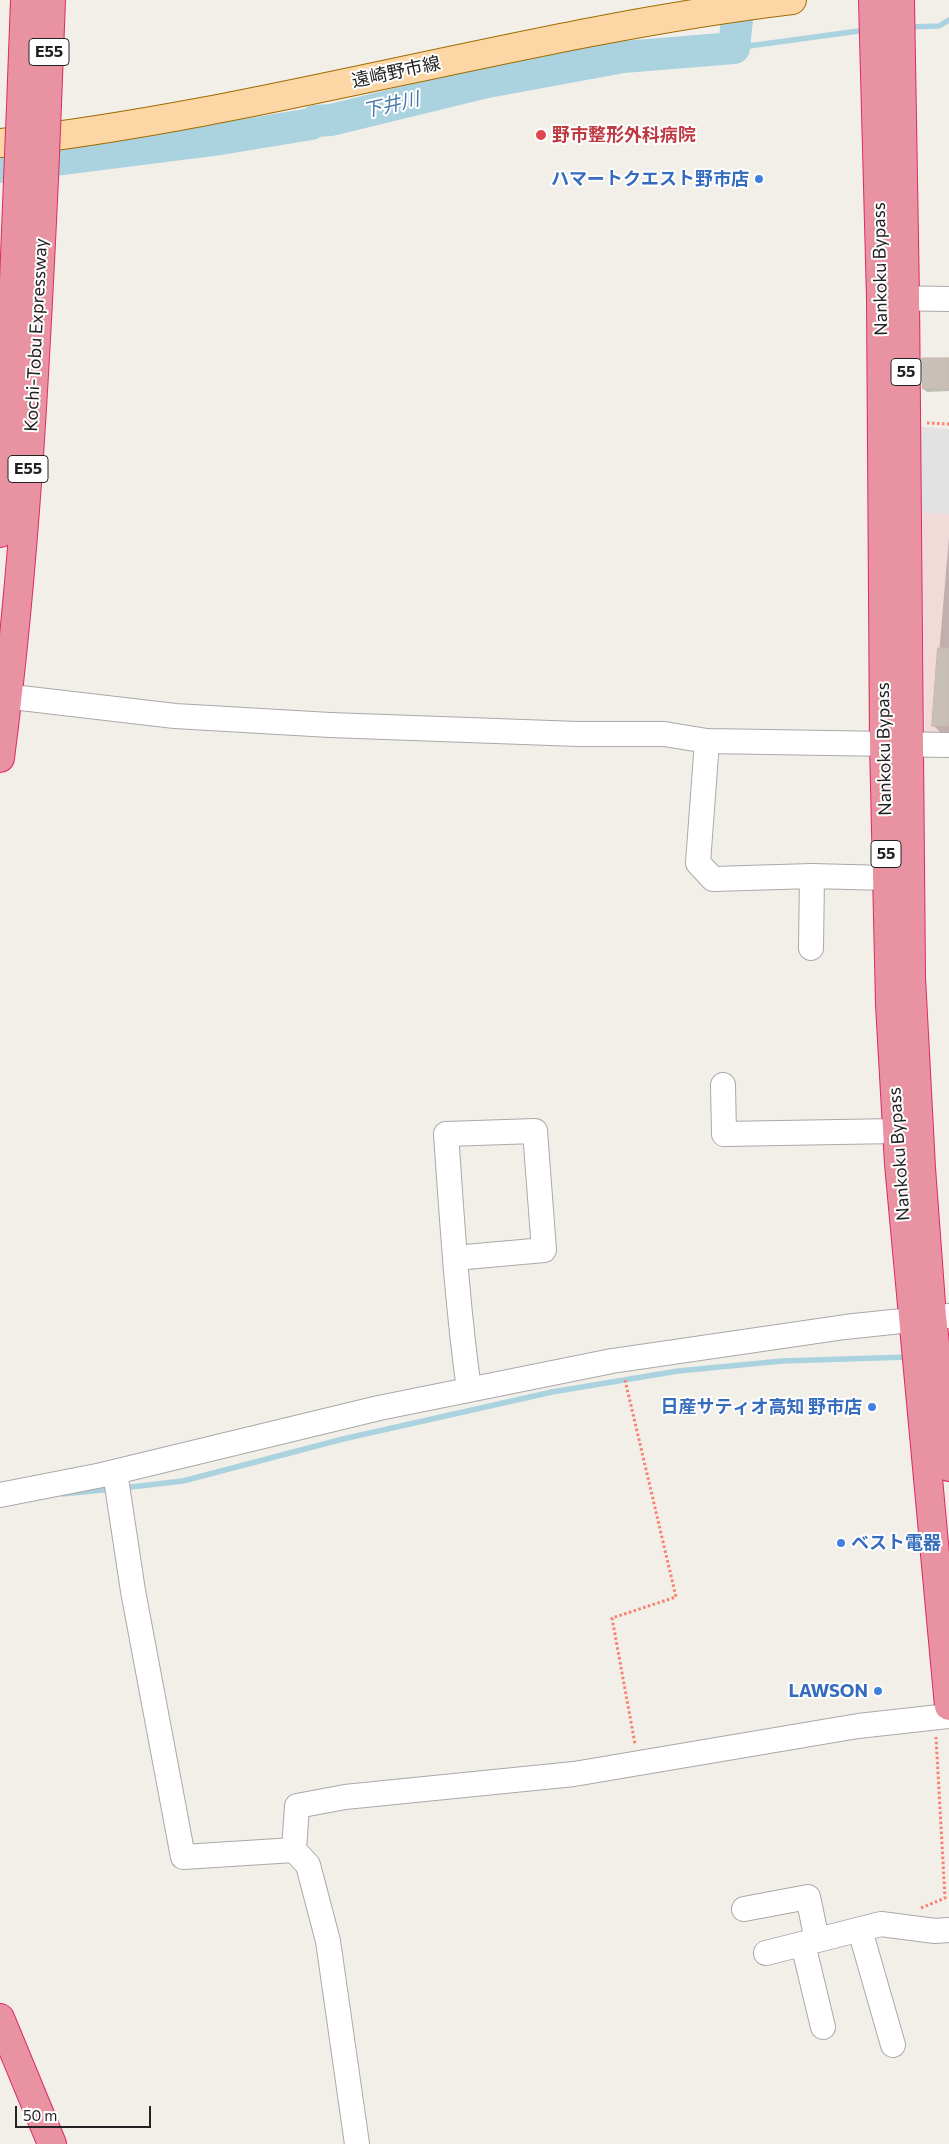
<!DOCTYPE html>
<html>
<head>
<meta charset="utf-8">
<style>
	body { margin:0 }
	#map { position:relative; width:949px; height:2144px; overflow:hidden; background:#f2efe9; font-family:Commissioner,sans-serif }
	canvas { display:block }
	.scale { position:absolute; left:15px; top:2106px; width:136px; height:22px; box-sizing:border-box; border:2px solid #222; border-top:0; padding-left:6px; font-size:15px; line-height:18px; white-space:nowrap; color:#222; -webkit-text-stroke:4px #fff; paint-order:stroke }
</style>
</head>
<body>
<div id="map">
<canvas width="949" height="2144"></canvas>
<div class="scale">50 m</div>
</div>
<script>
const ctx = document.querySelector('canvas').getContext('2d');
ctx.lineJoin = 'round';
function fill(path, color) { ctx.fillStyle = color; ctx.fill(path, 'evenodd'); }
function strokePath(path, color, width, dash) { ctx.strokeStyle = color; ctx.lineWidth = width; ctx.lineCap = dash ? 'butt' : 'round'; ctx.setLineDash(dash || []); ctx.stroke(path); }
function write(font, color, halo, rows, align = 'center') {
  ctx.font = font + ' Commissioner,"Noto Sans JP",sans-serif'; ctx.lineWidth = 4; ctx.setLineDash([]); ctx.textBaseline = 'middle'; ctx.strokeStyle = halo; ctx.fillStyle = color; for (const [text, x, y, turn = 0] of rows) {
    ctx.save(); ctx.translate(x, y); ctx.rotate((+turn || 0) * Math.PI / 180); ctx.textAlign = isNaN(turn) ? turn : align; if (halo) ctx.strokeText(text, 0, 0); ctx.fillText(text, 0, 0); ctx.restore();
  }
}
fill(new Path2D(`
	M921 427 949 429V733L925 732Z`), '#f2dad9');
fill(new Path2D(`
	M921 427 949 429V514L922 513Z`), '#e2e2e2');
fill(new Path2D(`
	M949 359V391L927 392 924 389Z
	M949 537V735H943L933 725Z`), '#0003');
strokePath(new Path2D(`
	M908 27 939 26 949 20
	M734 48 866 30
	M122 1488 183 1481 343 1439 552 1392 678 1371 782 1361 909 1357
	M62 1494 113 1489`), '#aad3df', 5.5);
strokePath(new Path2D(`
	M0 167 214 140 311 124 315 121 331 120 487 82 623 57 734 48 739 0`), '#aad3df', 32);
const building = new Path2D(`
	M922 358H949V389H923Z
	M938 648H949V726H932Z`);
fill(building, '#c7bfb8');
strokePath(building, '#c4b6ab', 1);
const minor = new Path2D(`
	M886 298 949 299
	M21 698 175 716 330 725 578 734H664L707 741 949 745
	M707 741 698 863 713 879 812 876 887 878
	M811 948 812 876
	M723 1085 724 1134 896 1131
	M455 1258 544 1250 535 1131 446 1134C452 1219 457 1304 469 1389
	M115 1472 133 1591 183 1857 294 1850
	M0 1495 102 1475 379 1408 612 1361 845 1327 949 1316
	M744 1909 808 1897 817 1940
	M860 1930 893 2045
	M803 1944 823 2027
	M766 1953 881 1924 935 1931 949 1930
	M357 2144 328 1941 308 1865 294 1850 297 1806 345 1797 574 1774 858 1726 949 1716`);
const major = new Path2D(`
	M0 143C267 113 525 32 792 0`);
const highway = new Path2D(`
	M873 0 881 298 884 743 890 1005 899 1164 949 1706
	M900 0 905 297 911 977 921 1168 932 1317 949 1467
	M47 104 51 0
	M21 106 25 0
	M0 533 11 357 18 180
	M0 758C25 566 35 373 44 179
	M0 2018 52 2144`);
strokePath(minor, '#a9a9a9', 26);
strokePath(major, '#a06b00', 30);
strokePath(highway, '#dc2a67', 30);
strokePath(new Path2D(`
	M927 423 949 424
	M625 1380 676 1597 612 1618 635 1744
	M921 1908 945 1898 936 1737`), '#fa8072', 3, [2.5, 2.5]);
strokePath(minor, '#fff', 24);
strokePath(major, '#fcd6a4', 28);
strokePath(highway, '#e892a2', 28);
const highwayBridge = new Path2D(`
	M44 179 47 104
	M18 180 21 106`);
strokePath(highwayBridge, '#dc2a67', 30, []);
strokePath(highwayBridge, '#e892a2', 28);
for (const [x, y, r, color] of [
	[541,135,6,"#e0444e"],
	[759,179,5,"#3f7fe0"],
	[872,1407,5,"#3f7fe0"],
	[841,1543,5,"#3f7fe0"],
	[878,1691,5,"#3f7fe0"]
]) { const dot = new Path2D(); dot.arc(x, y, r, 0, 2 * Math.PI); ctx.fillStyle = color; ctx.fill(dot); strokePath(dot, '#fff', 2); }
for (const [x, y, w] of [
	[49,52,40],
	[906,372,30],
	[28,469,40],
	[886,854,30]
]) { const box = new Path2D(); box.roundRect(x - w / 2, y - 13.5, w, 27, 4); ctx.fillStyle = '#fff'; ctx.fill(box); strokePath(box, '#222', 1); }
write('bold 16px', '#222', null, [
	["E55",49,52],
	["55",906,372],
	["E55",28,469],
	["55",886,854]
]);
write('18px', '#222', '#fff', [
	["遠崎野市線",396,72,-12],
	["Nankoku Bypass",880,269,-91],
	["Kochi-Tobu Expressway",36,335,-87],
	["Nankoku Bypass",884,749,-91],
	["Nankoku Bypass",899,1154,-94]
]);
write('bold 18px', '#be3a42', '#fff', [
	["野市整形外科病院",552,135]
], 'left');
write('bold 18px', '#366cbe', '#fff', [
	["ハマートクエスト野市店",749,179],
	["日産サティオ高知 野市店",862,1407],
	["ベスト電器",851,1543,"left"],
	["LAWSON",868,1691]
], 'right');
write('italic 19px', '#4a7aab', '#fff', [
	["下井川",391,105,-13]
]);
</script>
</body>
</html>
